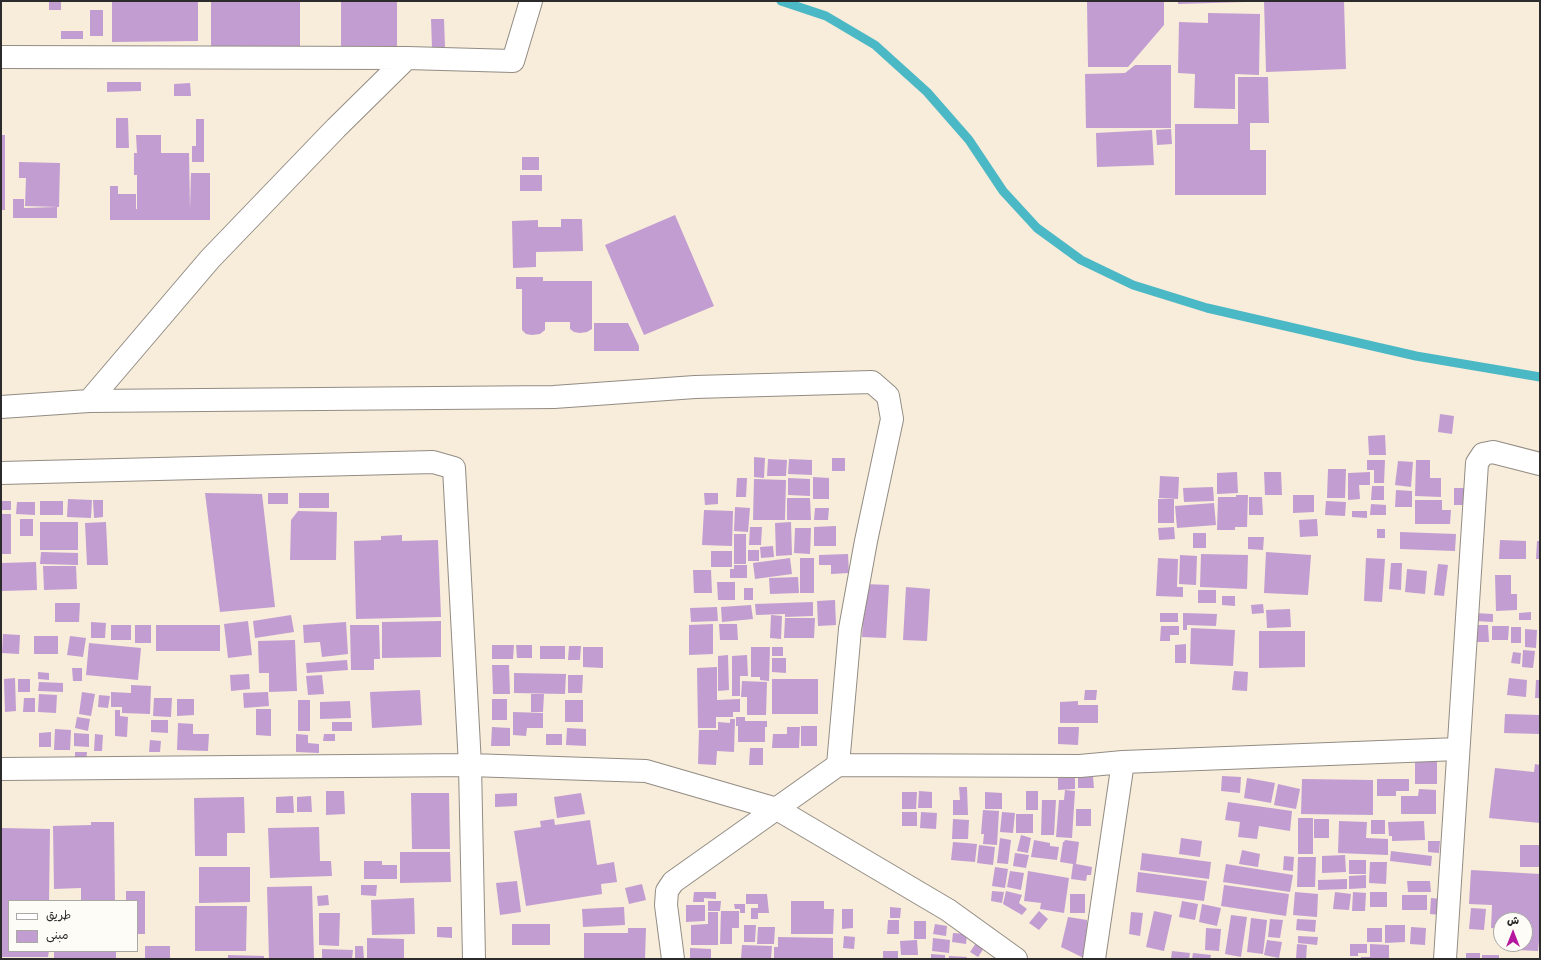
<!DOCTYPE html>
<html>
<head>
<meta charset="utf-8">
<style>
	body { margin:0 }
	#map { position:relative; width:1541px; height:960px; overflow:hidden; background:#f8ecdb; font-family:"Shantell Sans","Playpen Sans Arabic",sans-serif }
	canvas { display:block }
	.frame { position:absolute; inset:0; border:2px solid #2b2b2b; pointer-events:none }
	.legend { position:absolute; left:8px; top:900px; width:130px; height:52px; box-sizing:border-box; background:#fdfcf7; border:1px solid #a9a8a5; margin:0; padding:5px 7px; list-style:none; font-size:12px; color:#2b2b2b }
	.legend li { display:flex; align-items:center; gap:8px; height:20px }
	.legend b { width:20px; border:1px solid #a9a8a5 }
	.north { position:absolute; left:1493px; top:912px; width:40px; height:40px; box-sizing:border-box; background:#fdfcf7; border:1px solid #a9a8a5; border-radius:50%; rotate:0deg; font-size:11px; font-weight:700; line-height:16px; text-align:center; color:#2b2b2b }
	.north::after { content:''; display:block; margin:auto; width:14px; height:18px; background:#b5179e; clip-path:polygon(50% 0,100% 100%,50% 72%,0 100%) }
</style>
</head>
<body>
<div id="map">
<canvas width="1541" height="960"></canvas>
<div class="frame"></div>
<ul class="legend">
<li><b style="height:5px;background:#fff"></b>طريق</li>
<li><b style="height:11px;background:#c29dd1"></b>مبنى</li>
</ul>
<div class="north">ش</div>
</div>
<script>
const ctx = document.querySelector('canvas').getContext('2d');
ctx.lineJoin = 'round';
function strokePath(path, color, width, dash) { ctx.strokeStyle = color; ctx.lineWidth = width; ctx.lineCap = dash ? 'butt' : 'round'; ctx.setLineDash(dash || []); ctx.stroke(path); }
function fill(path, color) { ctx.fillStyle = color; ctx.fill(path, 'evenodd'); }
strokePath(new Path2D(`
	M781 1 826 16 875 45 927 92 969 140 1003 191 1037 228 1081 260 1133 285 1207 308 1416 356 1540 377`), '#4bb8c5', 9);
fill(new Path2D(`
	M49 1H61V10H49Z
	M112 1H198V41L112 42Z
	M211 1H300V52H211Z
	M341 1H397V48H341Z
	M1087 1H1164V25L1128 67H1088Z
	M1178 1H1245V2L1178 4Z
	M1264 1H1344L1346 69 1266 72Z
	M90 10H103V36H90Z
	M1208 13 1260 14 1259 75 1235 74V109L1194 108 1195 74 1178 73 1179 22 1208 23Z
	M431 19H444L445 47 432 48Z
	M61 31H83V39H61Z
	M1135 65H1171V128H1086L1085 74 1125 73Z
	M1238 77H1268L1269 123H1250V150H1266V195H1175V124H1238Z
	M107 82H141V91L107 92Z
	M190 83 191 96H174V84Z
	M116 118H128L129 148H116Z
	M196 119H204V162H192V146H196Z
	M1171 129 1172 144 1157 145 1156 130Z
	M1152 130 1154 165 1097 167 1096 133Z
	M1 135H5V210H1Z
	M136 135H161V153H189L190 209 191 173H210V220H110V186H118V194H136V209H137V175H134V153H137Z
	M522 157H539V170H522Z
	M19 162 60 163 59 207 25 206 26 178H19Z
	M520 175H542V191H520Z
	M13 199H24V208L57 207V218H13Z
	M675 215 714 306 644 335 605 245Z
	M561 219H582L583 251 536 252V267L513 268 512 221 538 220V227H561Z
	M516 277H543V281H592V329L587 332 580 333 574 332 570 329V322H545V330L540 334 532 335 526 334 522 330V289H516Z
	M594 323H628L639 346V351H594Z
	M1440 414 1454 416 1452 434 1438 432Z
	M1385 435 1386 455H1369L1368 436Z
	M754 457 765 458 764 478 754 477Z
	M832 458H845V471H832Z
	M768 459 787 460 786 476H767Z
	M789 459 812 460V475L788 474Z
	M1367 460H1385L1384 483H1374V470H1367Z
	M1416 460H1430V478H1441V497L1415 496Z
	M1398 461 1413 462 1411 487 1395 485Z
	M1328 469H1346L1345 498H1327Z
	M1237 472 1238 493 1217 494V473Z
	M1264 472H1281L1282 495H1265Z
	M1370 472V485H1359L1360 499 1348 500V473Z
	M1160 476 1179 477 1178 499 1159 498Z
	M813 477 829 478V499H813Z
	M737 478H747L746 497H736Z
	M788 478 810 479V496L788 495Z
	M754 479 786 480 785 520H753Z
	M1372 486H1384V500H1371Z
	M1213 487 1214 501 1184 502 1183 488Z
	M1454 488H1464V505H1454Z
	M1396 490 1412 491V507H1395Z
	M205 493 262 494 275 607 220 612Z
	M268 493H288V504H268Z
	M299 493H329V508H299Z
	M704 493H718V504L705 505Z
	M1236 495H1248L1247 527H1235V530H1217L1218 497H1236Z
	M1293 495H1314V512L1293 513Z
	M1249 497H1262L1263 515H1249Z
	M787 498H810L811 520H787Z
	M68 499 92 500 91 518 67 517Z
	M1158 499H1174V523H1158Z
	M93 500H103V517L94 518Z
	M1415 500H1442V510H1451L1450 524H1415Z
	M1 501H11V510H1Z
	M40 501H63V515H40Z
	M1326 501 1346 502 1345 516 1325 515Z
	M17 502H35V515L16 514Z
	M1214 503 1216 525 1177 528 1175 506Z
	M1371 504 1386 505V515H1370Z
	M735 507 750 508 748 532 734 531Z
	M815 508H829L828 520H814Z
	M704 510 733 511 732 546 702 545Z
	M298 511 337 512 336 560H290L291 520Z
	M1352 511H1367V518L1352 517Z
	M1 514H11V554H1Z
	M20 519H33V536H20Z
	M1317 519 1318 536 1300 537 1299 520Z
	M40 522H78V550H40Z
	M106 522 108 565H87L85 523Z
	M791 522 792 555 776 556 775 523Z
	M836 526V546H814V527Z
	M750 527H762L761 545H749Z
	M1174 527 1175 539 1159 540 1158 528Z
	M795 528H811L810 554 794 553Z
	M1377 529H1385V538H1377Z
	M1400 532 1456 534 1455 551 1400 549Z
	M1193 533H1206V548H1193Z
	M734 534H746V564H734Z
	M402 535V541L438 540 441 617 356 619 354 541 381 540V536Z
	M1248 537H1264L1263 550 1248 549Z
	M1500 540 1526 541V559H1499Z
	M1537 541H1540V559H1536Z
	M773 546 774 557 761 558 760 547Z
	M748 550H759V561H748Z
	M711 551H732V567H711Z
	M41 552 78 553V565L40 564Z
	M1266 552 1311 555 1308 595 1264 593Z
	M848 554 849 573 831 574V565H819V555Z
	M1201 554 1248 555 1247 589 1200 587Z
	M1180 555 1197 556 1196 585 1179 584Z
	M790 558 792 574 755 579 753 563Z
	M800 558H814V593H800Z
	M1158 558 1178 559 1177 587H1183V597L1156 596Z
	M1366 558 1385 559 1382 602 1364 601Z
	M36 562 37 590 1 591V563Z
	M1391 563H1402L1401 590 1389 589Z
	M1438 564 1448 565 1444 596 1434 595Z
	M734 565H747V578H730V569H734Z
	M43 566H76L77 589 44 590Z
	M1407 569 1427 571 1425 594 1405 592Z
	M693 570H711L712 593H694Z
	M1495 575H1511V594H1517V610L1496 611Z
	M798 577 799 593 770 594 769 578Z
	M717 582H735V600H718Z
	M865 584 889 585 886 638 862 637Z
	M906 587 930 589 927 641 903 640Z
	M744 588H753V600H744Z
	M1198 590H1216V603H1198Z
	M1222 596H1235V606L1222 605Z
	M835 600 836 625 818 626 817 601Z
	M813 602V616L785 617V614L756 615 755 604Z
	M55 603H80L79 622H55Z
	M1263 604 1264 613 1252 614 1251 605Z
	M751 605 753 619 722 622 721 607Z
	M717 607 718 621 691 622 690 608Z
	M1290 609 1291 627 1267 628 1266 610Z
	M1531 612V620H1519V613Z
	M1160 613H1178V622H1160Z
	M1183 613 1217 614 1216 626 1187 625V630H1183Z
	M1475 613 1493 614V622L1475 621Z
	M291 615 294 632 255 638 253 621Z
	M771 615 782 616 781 639 770 638Z
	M785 618H815L814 638H784Z
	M248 621 252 655 228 658 224 624Z
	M441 621V657L382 658V622Z
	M91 622 106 623 105 638H91Z
	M346 622 348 654 322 657 320 642 304 643 303 625Z
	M713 624V654L689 655V625Z
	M719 624H737L738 640H720Z
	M111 625H131V640H111Z
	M135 625H151V643H135Z
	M156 625H220V651H156Z
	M350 625H379L380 659H374V670H351Z
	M1476 625H1488L1489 642H1476Z
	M1161 626H1179V635H1170V641H1160Z
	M1492 626H1509L1508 640H1492Z
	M1511 627H1521V643H1511Z
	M1191 628 1235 630 1233 666 1190 664Z
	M1525 629 1537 630 1536 648 1525 647Z
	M1259 631H1305V667L1259 668Z
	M3 634 20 635 19 654 2 653Z
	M34 636H58V654H34Z
	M70 636 86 638 83 657 67 655Z
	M295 640 297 691 269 692V673H259L258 641Z
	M89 643 141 648 138 680 86 675Z
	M1186 644V663H1175V645Z
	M492 645H514L513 659H492Z
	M516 645H532V658H517Z
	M540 646H565V659H540Z
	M569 646H581L580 660H568Z
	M583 647H603V668L583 667Z
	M751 647H770L769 681 760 680V677H751Z
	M772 647H783V656H772Z
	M1523 650 1535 651 1533 668 1522 667Z
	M1513 652 1521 653 1520 664 1511 663Z
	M728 655 729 690 718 691V656Z
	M747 655 748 676H740V696H732V656Z
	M772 658H786V673L772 672Z
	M347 660 348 670 307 673 306 663Z
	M492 665H509L510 694H493Z
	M717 667V700L740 699V712H733V717H716V728H698L697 668Z
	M72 668H82V681H73Z
	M1234 671 1248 672 1247 691 1232 690Z
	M38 672 49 673V680L38 679Z
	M514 673 566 674 565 694 514 693Z
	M249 674 250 689 231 691 230 675Z
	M322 675 324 694 308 695 306 676Z
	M568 675H583L582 693H568Z
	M15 678 16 711 5 712 4 679Z
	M1509 678 1527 680 1526 697 1507 695Z
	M18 679H30V692H18Z
	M772 679H818V714H772Z
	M1536 680H1540V698H1535Z
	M742 681 767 682 766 715H747V697H741Z
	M39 682 63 683V692L38 691Z
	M131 685 151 686 150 714 122 713V707H111V692L131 693Z
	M420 690 422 725 372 728 370 692Z
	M1085 690H1097L1096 700H1084Z
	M82 692 95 694 91 716 79 714Z
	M268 692 269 706 244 708 243 693Z
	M39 694 57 695 56 713 38 712Z
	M531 694H544L543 712H531Z
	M99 695 110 696 108 708 98 707Z
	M24 698H35V712H23Z
	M154 698H172L171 717 153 716Z
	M177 699H194V715L177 716Z
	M492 699H507V720H492Z
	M298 700H310V731H298Z
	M565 700H583V722H565Z
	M350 701 351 718 320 719V702Z
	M1078 701V705H1098V723H1060V702Z
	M256 709H271V736L256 735Z
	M115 710H120V716L128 717 127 737 115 736Z
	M513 712 543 713V728H527L526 736 513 735Z
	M1505 714 1540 715V734L1504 733Z
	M77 717 90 719 88 731 75 728Z
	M736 717H745V721H767V727H765V742H738V726H736Z
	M730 719H735L734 752 717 751 716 765 698 764 699 730H718V722L730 723Z
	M151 720H168V733L151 732Z
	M332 722H352V731H332Z
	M178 723 193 724V734H209L208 751 177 750Z
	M801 726H817V746H801Z
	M492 727 510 728V746H491Z
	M787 727H800L799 748H772L773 734H787Z
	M1058 727H1079L1078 745 1058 744Z
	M567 728 586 729V746L566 745Z
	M55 729 71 730 70 750H54Z
	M51 732V747H39V733Z
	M74 733 89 734V747L74 746Z
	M95 734 103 735 102 751H94Z
	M296 734 308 735V743L319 744V753L296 752Z
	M324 734H335V741H323Z
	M546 734H562V745H546Z
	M150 740 161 741 160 752H149Z
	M750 748H763V765H749Z
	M75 752H87L86 762H75Z
	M1415 760H1437V784H1415Z
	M1535 764 1540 765V823L1489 818 1495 768 1534 772Z
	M1222 776 1241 777 1240 793 1221 791Z
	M1078 777H1093L1094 788H1078Z
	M1058 778H1075V789L1058 790Z
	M1247 778 1275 783 1271 803 1244 798Z
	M1302 779 1373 780V815L1301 814Z
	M1377 779H1409V791H1396V796H1377Z
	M1278 784 1300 789 1296 809 1274 805Z
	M959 787H967L968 815H953V800H960Z
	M1419 789 1436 790V814H1401V796H1418Z
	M1065 790 1075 791 1072 838 1056 837 1059 800H1064Z
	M326 791H344L345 814 326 815Z
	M919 791 932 792V808H918Z
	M1026 791H1038V810H1026Z
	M902 792H917L916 809H902Z
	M985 792 1002 793V809H985Z
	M411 793H449L450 849H412Z
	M517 793V806L495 807V794Z
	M581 793 585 814 557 818 554 797Z
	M293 796 294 813H276V797Z
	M311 796 312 812H297V797Z
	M244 797 245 833H227V856H195L194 798Z
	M1042 800H1056L1054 835H1041Z
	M1228 802 1292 811 1290 831 1259 826 1257 839 1238 837 1240 822 1225 820Z
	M1076 809H1091V826H1076Z
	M983 810 999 811 997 845 983 844 984 834H981Z
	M902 812H917V826H902Z
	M921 812 937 813 936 829 920 828Z
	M1002 812 1015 813 1013 833 1000 832Z
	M1016 814H1033V833H1016Z
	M1298 818H1313V854H1298Z
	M554 819 555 825 590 820 597 865 614 862 617 882 601 884 602 894 526 906 514 831 541 827 540 821Z
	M953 819 969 820 968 839H952Z
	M1314 819H1329V838H1314Z
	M1371 820H1385V834H1371Z
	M1339 821 1367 822 1366 838 1388 839V855L1338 853Z
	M1424 821 1425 840 1392 841V836H1389L1388 822Z
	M91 822H114L115 901H81V888L54 889 53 826 91 825Z
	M319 827 320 861H331L332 876 270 878 268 828Z
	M1 828 50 829 49 901H9V951H49L48 957H1Z
	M1021 835 1031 838 1028 853 1017 851Z
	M1000 838 1011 840 1008 864 997 863Z
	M1181 838 1202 841 1200 857 1179 854Z
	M1034 840 1050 843V846L1059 847 1057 860 1031 857Z
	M1065 840 1079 842 1076 864 1092 867 1091 875H1087L1086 881 1071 879 1073 864 1060 862 1063 842H1064Z
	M1428 841H1440L1439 853 1428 852Z
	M953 842 977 844 975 862 951 860Z
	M979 845 995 847 993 865 977 863Z
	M1520 845H1540V867H1520Z
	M1242 850 1260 854 1258 867 1239 864Z
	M1391 851 1432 856 1431 866 1390 861Z
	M400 852H450L451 882 400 883Z
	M1015 853 1029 855 1026 868 1013 866Z
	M1142 853 1211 862 1209 879 1140 870Z
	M1345 855 1346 872 1322 873V856Z
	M1284 856 1294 857 1293 871 1283 870Z
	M1298 857H1316L1315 887H1297Z
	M1349 860H1366V874H1349Z
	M364 861H382V865H397V879H364Z
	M1370 862H1387L1386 884 1369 883Z
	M1226 864 1293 875 1290 892 1223 882Z
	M199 867H250V902L199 903Z
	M995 867 1008 869 1005 888 992 886Z
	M1471 870 1540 874V932L1538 951 1517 950V944H1525V920H1501V929L1491 928 1492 905 1469 904Z
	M1010 871 1024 873 1021 890 1007 887Z
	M1028 871 1069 878 1064 913 1040 909 1041 903 1024 901Z
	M1138 872 1207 881 1204 901 1136 892Z
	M1366 875V888L1349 889V876Z
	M1347 879V889L1318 890V880Z
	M517 881 521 912 500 915 496 883Z
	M1407 881H1430L1431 892H1408Z
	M642 884 646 900 629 904 625 888Z
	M361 885H377L376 896 361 895Z
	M1224 885 1289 894 1286 916 1221 906Z
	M312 886 314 959H269L267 887Z
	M126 891H145V934H137V901H126Z
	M992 891 1004 892 1002 903 991 901Z
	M1006 891 1022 895 1019 903 1027 909 1022 915 1003 904Z
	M694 892H716V899L704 898V902H693Z
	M1295 892 1318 894 1317 917 1293 915Z
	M1335 892 1351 894 1349 910 1333 909Z
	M1353 892 1366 893 1365 911H1352Z
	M1370 892H1387V907H1370Z
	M746 894H767L769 913H758V919H751V908H758V904H746Z
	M1070 894H1085V913H1070Z
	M328 895 329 905 318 906 317 896Z
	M1402 895H1427V910H1402Z
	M414 898 415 934 372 935 371 900Z
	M1431 898 1442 899 1440 915 1430 914Z
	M708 901H721L720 911H708Z
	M791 901H824V909H834L833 934H791Z
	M1182 901 1198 904 1195 920 1179 917Z
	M734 904H745V913H740V909H735Z
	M1202 904 1221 908 1217 926 1199 922Z
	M686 905H705V921L686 922Z
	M195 906H247L246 951H195Z
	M624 907 625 925 583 927 582 909Z
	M890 907 901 908 900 918H890Z
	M1471 908 1486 909 1484 930 1469 929Z
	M842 909H853V928L842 929Z
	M721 911H739V928H732V944H720Z
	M1039 911 1048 919 1039 930 1029 923Z
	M1154 911 1172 915 1164 951 1146 947Z
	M708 912H718V945H691V925L708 924Z
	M1131 912 1143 913 1140 936 1129 934Z
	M319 913H340L339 946 319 945Z
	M1231 915 1247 917 1241 957 1225 954Z
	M1068 917 1087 920 1086 959 1061 947Z
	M1251 918 1267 920 1263 954 1247 952Z
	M1270 919 1283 920 1280 938 1268 937Z
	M1297 919 1316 920 1315 932 1296 930Z
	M888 920H899V934H887Z
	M914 921H926V939H914Z
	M512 924H550V945H512Z
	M935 924 947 926 946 936 933 934Z
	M744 925H756L755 942H744Z
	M1385 925H1405V942L1385 943Z
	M437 927H452V938L437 937Z
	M758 927H775L774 944H757Z
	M1411 927 1426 928 1425 945 1410 944Z
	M628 928H646L645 959H584V933H628Z
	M1206 928 1221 929 1219 951 1205 950Z
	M1367 928H1382V942H1367Z
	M953 933 967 934 966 944 952 942Z
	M844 936 855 937 854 949 843 948Z
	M1298 936 1318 937 1317 945 1298 943Z
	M778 937 833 938V959H774V947H778Z
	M367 938 404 939V959H367Z
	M933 938 950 940 949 953 932 951Z
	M917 940 918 955H901L900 941Z
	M1267 940 1282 942 1279 958 1264 955Z
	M976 943 984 948 978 957 970 952Z
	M1297 944 1307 945 1306 959H1296Z
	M1350 944H1367V953H1358V956H1350Z
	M1370 944 1389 945V959H1361V957H1370Z
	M742 945 772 946 771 959H741Z
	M145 946H170V959H145Z
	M355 946H363L364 959H355Z
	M690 948 711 949V959H690Z
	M322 949 353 950 352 959H322Z
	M54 951H116V959H54Z
	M883 951H898V959H883Z
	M1172 951 1190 953 1189 959H1171Z
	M1193 953 1211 955 1210 959H1192Z
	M1466 953H1480V959H1466Z
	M931 954 945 955V959H931Z
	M228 955 264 956V959H228Z
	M1482 955H1499V959H1482Z
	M949 956 967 957 966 959H949Z`), '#c29dd1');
const street = new Path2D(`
	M1 57 407 58
	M89 401 210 259 336 128 407 58 513 61 531 1
	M1 407 89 401 554 397 695 387 872 382 888 396 892 419 866 541 850 629 838 765
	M1 473 433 462 454 468 470 765 474 959
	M1 769 470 765 646 771 777 809 948 910 1016 959
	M673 959 666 905 667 891 673 882 838 765 1080 766 1123 762 1458 749
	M1094 959 1123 762
	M1445 959 1477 463 1483 454 1493 452 1540 464`);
strokePath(street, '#928c83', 24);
strokePath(street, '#fff', 22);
</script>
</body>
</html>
